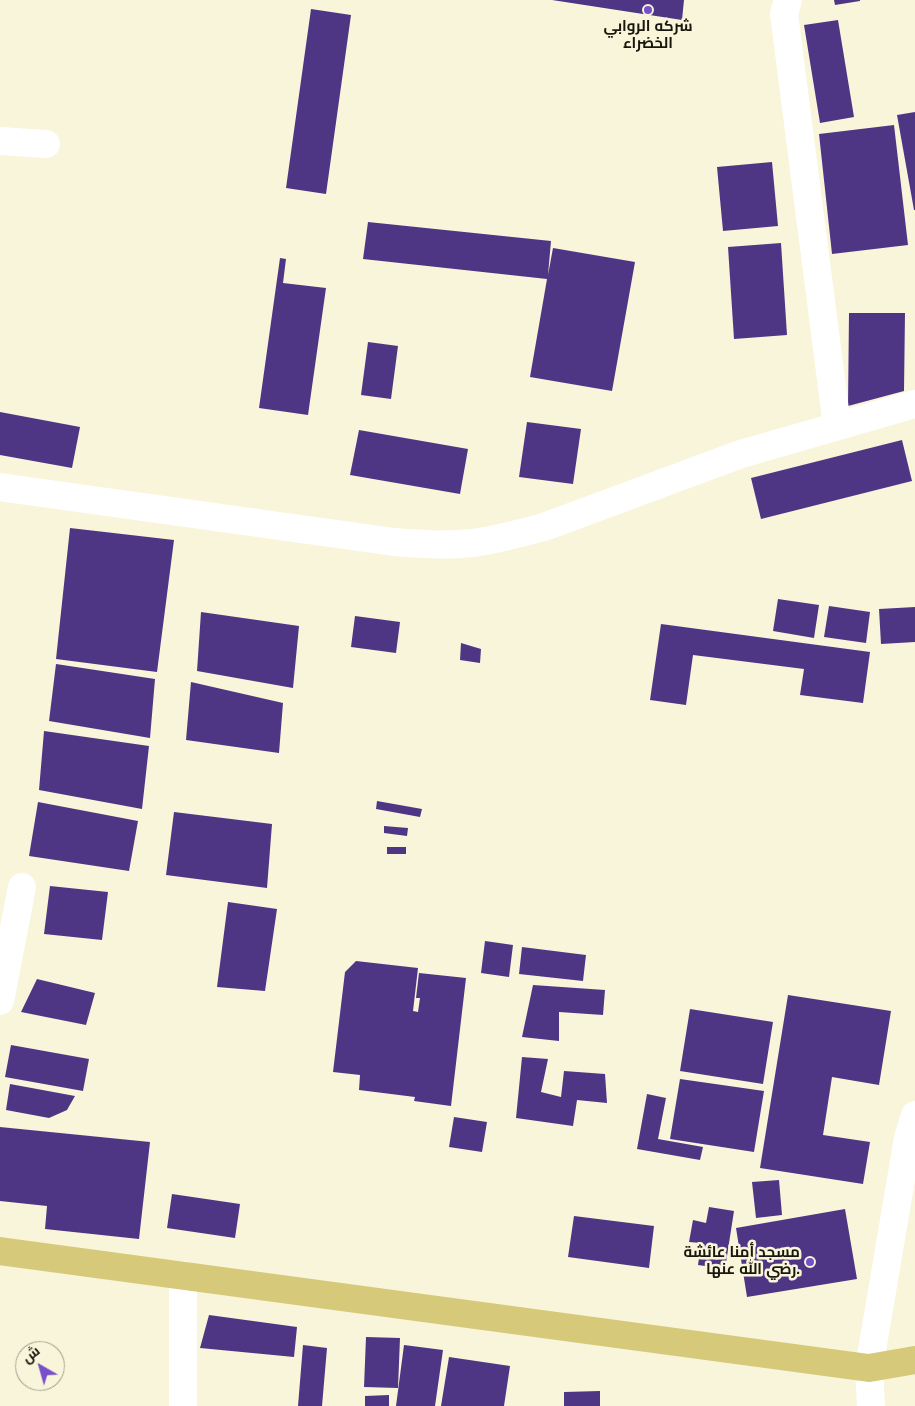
<!DOCTYPE html>
<html>
<head>
<meta charset="utf-8">
<style>
	body { margin:0 }
	#map { position:relative; width:915px; height:1406px; overflow:hidden; background:#f9f5db; font-family:"Nunito Sans",Cairo,sans-serif }
	canvas { display:block }
	.north { position:absolute; left:15px; top:1341px; width:50px; height:50px; box-sizing:border-box; background:#f9f5db; border:1px solid #9f9c89; border-radius:50%; rotate:322deg; font-size:14px; font-weight:700; line-height:20px; text-align:center; color:#18170d }
	.north::after { content:''; display:block; margin:auto; width:18px; height:22px; background:#7750c9; clip-path:polygon(50% 0,100% 100%,50% 72%,0 100%) }
</style>
</head>
<body>
<div id="map">
<canvas width="915" height="1406"></canvas>
<div class="north">ش</div>
</div>
<script>
const ctx = document.querySelector('canvas').getContext('2d');
ctx.lineJoin = 'round';
function fill(path, color) { ctx.fillStyle = color; ctx.fill(path, 'evenodd'); }
function strokePath(path, color, width, dash) { ctx.strokeStyle = color; ctx.lineWidth = width; ctx.lineCap = dash ? 'butt' : 'round'; ctx.setLineDash(dash || []); ctx.stroke(path); }
function write(font, color, halo, rows, align = 'center') {
  ctx.font = font + ' "Nunito Sans",Cairo,sans-serif'; ctx.lineWidth = 5; ctx.setLineDash([]); ctx.textBaseline = 'middle'; ctx.strokeStyle = halo; ctx.fillStyle = color; for (const [text, x, y, turn = 0] of rows) {
    ctx.save(); ctx.translate(x, y); ctx.rotate((+turn || 0) * Math.PI / 180); ctx.textAlign = isNaN(turn) ? turn : align; if (halo) ctx.strokeText(text, 0, 0); ctx.fillText(text, 0, 0); ctx.restore();
  }
}
fill(new Path2D(`
	M552 0H684L682 20Z
	M834 0H860V1L835 5Z
	M311 9 351 15 326 194 286 188Z
	M838 20 854 117 820 123 804 25Z
	M915 112V210H914L897 115Z
	M894 125 908 245 832 254 819 134Z
	M772 162 778 226 723 231 717 167Z
	M368 222 551 241 548 275 553 248 635 262 612 391 530 377 547 279 363 259Z
	M781 243 787 335 734 339 728 247Z
	M280 258 286 259 283 283 326 288 308 415 259 408Z
	M849 313H905L904 391 848 406Z
	M368 342 398 346 391 399 361 395Z
	M0 412 80 427 72 468 0 455Z
	M527 422 581 429 573 484 519 477Z
	M359 430 468 449 460 494 350 475Z
	M902 440 912 481 761 519 751 478Z
	M70 528 174 540 157 672 56 659Z
	M778 599 819 605 814 638 773 631Z
	M829 606 870 612 866 643 824 637Z
	M915 607V642L881 644 879 609Z
	M201 612 299 626 293 688 197 671Z
	M355 616 400 622 396 653 351 647Z
	M661 624 870 652 863 703 800 695 804 669 693 655 686 705 650 700Z
	M461 643 481 649 480 663 460 660Z
	M56 664 155 679 150 738 49 721Z
	M191 682 283 703 279 753 186 740Z
	M44 731 149 746 142 809 39 790Z
	M377 801 422 809 420 817 376 809Z
	M38 802 138 821 129 871 29 856Z
	M174 812 272 824 267 888 166 875Z
	M384 826 408 828 407 836 384 833Z
	M387 847H406V854H387Z
	M50 886 108 892 102 940 44 934Z
	M228 902 277 909 265 991 217 987Z
	M485 941 513 945 509 977 481 973Z
	M522 947 586 955 583 981 519 974Z
	M356 961 418 968 413 1011 418 1012 420 998H416L419 973 466 978 451 1106 414 1101 415 1097 359 1090 360 1075 333 1072 345 972Z
	M37 979 95 993 86 1025 21 1012Z
	M533 985 605 990 603 1015 559 1012V1041L522 1037Z
	M788 995 891 1011 879 1085 832 1077 823 1135 870 1142 863 1184 760 1168Z
	M690 1009 773 1022 763 1084 680 1071Z
	M11 1045 89 1059 83 1091 5 1077Z
	M522 1057 548 1059 541 1092 561 1097 564 1071 605 1074 607 1103 577 1100 573 1126 516 1118Z
	M680 1079 764 1091 754 1152 670 1139Z
	M10 1084 75 1096 67 1110 49 1118 6 1110Z
	M647 1094 666 1098 658 1139 703 1147 700 1160 637 1149Z
	M454 1117 487 1122 482 1152 449 1147Z
	M0 1127 150 1142 139 1239 45 1229 47 1206 0 1201Z
	M779 1180 782 1215 756 1218 752 1182Z
	M172 1194 240 1204 235 1238 167 1228Z
	M709 1207 734 1211 725 1269 698 1265 701 1243 689 1242 693 1220 706 1223Z
	M845 1209 857 1279 747 1297 736 1228Z
	M574 1216 654 1226 649 1268 568 1257Z
	M209 1315 297 1327 294 1357 200 1348Z
	M366 1337 400 1338 398 1388 364 1387Z
	M303 1345 327 1348 322 1406H298Z
	M404 1345 443 1350 435 1406H396Z
	M449 1357 510 1366 504 1406H441Z
	M600 1391V1406H564V1392Z
	M389 1395V1406H365V1396Z`), '#4f3685');
strokePath(new Path2D(`
	M788 0 784 14 837 426
	M0 141 46 144
	M0 487 394 542C420 544 446 546 472 543 496 540 520 533 544 527L741 454 915 404
	M0 1001 22 887
	M183 1406V1275
	M871 1406 869 1368 908 1138 915 1115`), '#fff', 28);
strokePath(new Path2D(`
	M0 1251 869 1368 915 1360`), '#d6c979', 28);
for (const [x, y, r, color] of [
	[648,10,5,"#7750c9"],
	[810,1262,5,"#7750c9"]
]) { const dot = new Path2D(); dot.arc(x, y, r, 0, 2 * Math.PI); ctx.fillStyle = color; ctx.fill(dot); strokePath(dot, '#f9f5db', 2); }
write('bold 15px', '#18170d', '#f9f5db', [
	["شركه الروابي",648,27],
	["الخضراء",648,44],
	["مسجد أمنا عائشة",800,1253,"right"],
	["رضي الله عنها.",800,1270,"right"]
]);
</script>
</body>
</html>
